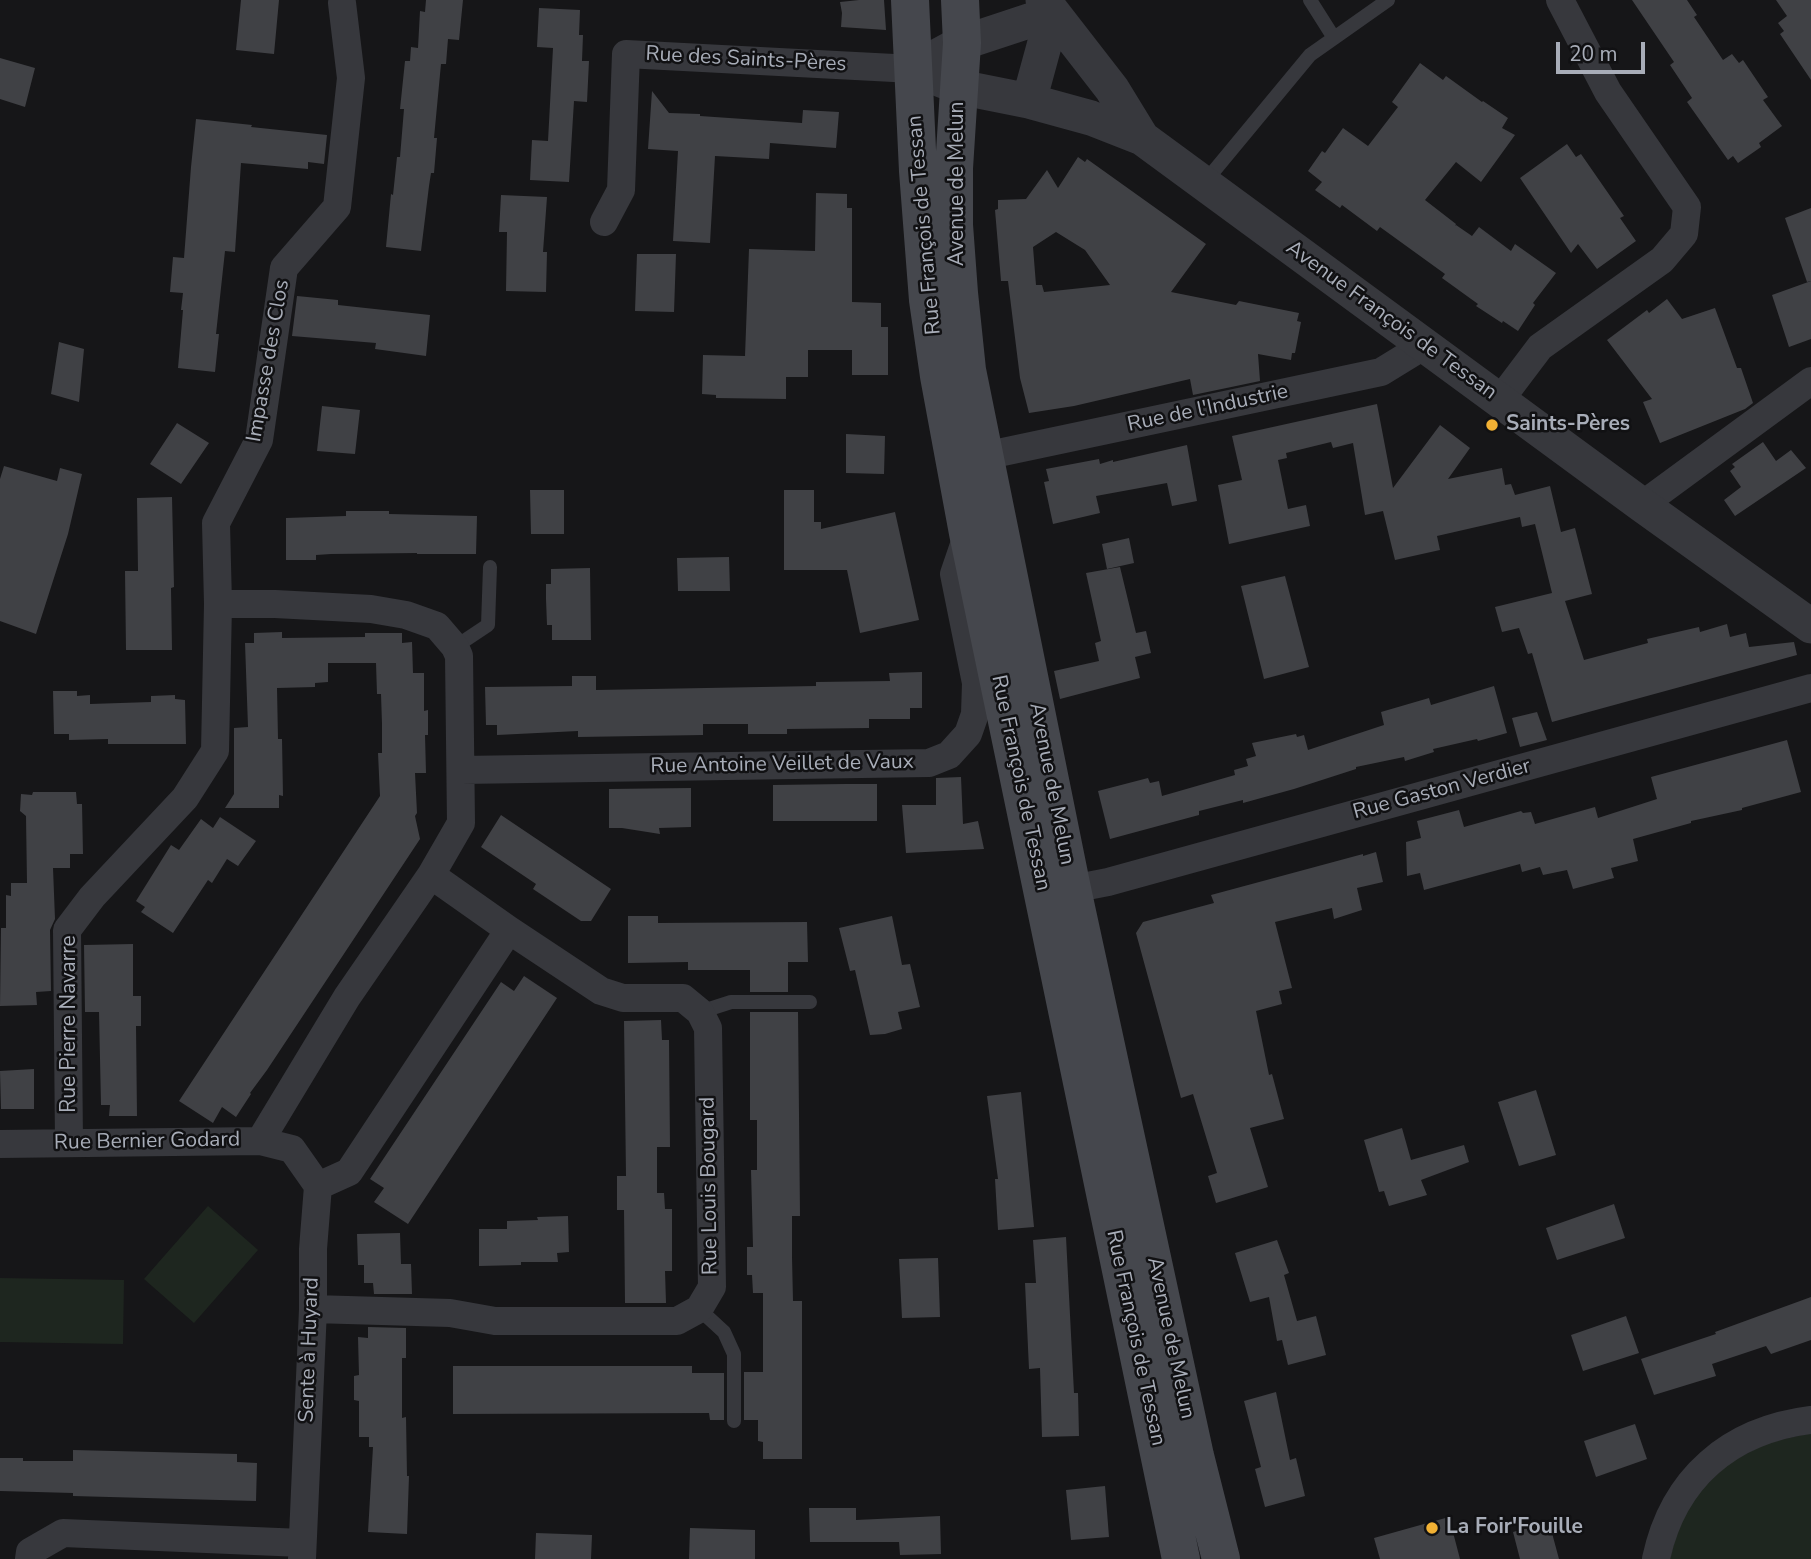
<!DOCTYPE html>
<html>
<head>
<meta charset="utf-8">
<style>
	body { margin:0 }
	#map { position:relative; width:1811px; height:1559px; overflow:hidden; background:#161618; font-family:"Nunito Sans",sans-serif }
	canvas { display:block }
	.scale { position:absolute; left:1556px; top:42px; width:89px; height:32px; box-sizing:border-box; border:4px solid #a8adb8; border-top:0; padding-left:9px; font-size:21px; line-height:24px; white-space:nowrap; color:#a8adb8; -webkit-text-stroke:5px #111113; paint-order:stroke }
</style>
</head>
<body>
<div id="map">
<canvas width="1811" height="1559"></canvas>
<div class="scale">20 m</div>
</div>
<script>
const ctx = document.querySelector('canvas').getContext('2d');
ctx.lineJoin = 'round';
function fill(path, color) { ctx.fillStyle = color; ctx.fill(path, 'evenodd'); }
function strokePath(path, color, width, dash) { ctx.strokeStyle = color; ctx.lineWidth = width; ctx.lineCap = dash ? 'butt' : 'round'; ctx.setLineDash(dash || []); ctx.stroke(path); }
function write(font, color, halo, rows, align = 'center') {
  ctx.font = font + ' "Nunito Sans",sans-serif'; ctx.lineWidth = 5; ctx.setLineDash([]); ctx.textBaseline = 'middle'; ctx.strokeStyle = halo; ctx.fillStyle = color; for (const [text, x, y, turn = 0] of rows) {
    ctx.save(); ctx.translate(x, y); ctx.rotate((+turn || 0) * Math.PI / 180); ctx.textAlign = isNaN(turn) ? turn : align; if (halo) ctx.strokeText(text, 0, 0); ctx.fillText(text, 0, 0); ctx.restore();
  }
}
fill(new Path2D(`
	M208 1206 258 1250 194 1323 144 1279Z
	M0 1278 124 1280 123 1344 0 1342Z
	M1811 1433V1559H1670L1678 1527 1698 1493 1729 1463 1767 1443Z`), '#1e261f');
fill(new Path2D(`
	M241 0H279L274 54 236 50Z
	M426 0H463L459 40 448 39 446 64H441L434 138H437L434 173H431L429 186 421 251 386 247 391 194 393 195 397 157H400L404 109H400L405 61H410L411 47 418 48 420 11 425 12Z
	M859 0H884L886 30 841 27 842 13 840 2Z
	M1632 0H1687L1697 15 1694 17 1723 60 1732 54 1739 63 1743 60 1768 97 1763 100 1782 126 1759 143 1761 147 1738 163 1733 156 1728 160 1687 102 1692 98 1670 65 1674 62Z
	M1776 0H1811V80L1780 34 1784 31 1778 23 1787 16Z
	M539 8 580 10 579 35H583L582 61H589L587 102 574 101 569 182 530 180 532 140 548 141 553 48 537 47Z
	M0 58 35 68 25 107 0 99Z
	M1420 63 1443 80 1446 76 1482 102 1483 101 1508 118 1502 128 1515 135 1481 182 1456 162 1425 200 1456 224 1455 226 1456 225 1472 236 1479 227 1511 251 1515 244 1556 273 1533 303 1535 305 1518 331 1503 321 1502 323 1476 306 1478 304 1442 278 1445 274 1380 227 1377 231 1342 205 1340 208 1315 190 1322 182 1308 171 1322 151 1325 153 1343 128 1368 146 1398 107 1392 102Z
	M652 91 669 113 700 114V116L802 123 803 110 839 112 836 148 770 143 769 159 715 156 710 243 673 241 678 151 648 149Z
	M196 119 252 125 251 127 327 135 324 164 308 162V169L241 163 235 252 225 251 216 334H219L215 372 178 368 183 310H181L183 293 170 292 173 257 184 258 191 167Z
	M1567 144 1576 157 1581 154 1624 216 1620 218 1636 241 1597 269 1578 244 1571 253 1520 178Z
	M1078 157 1085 162 1087 159 1206 244 1171 292 1236 305 1239 301 1299 313 1297 321 1301 322 1295 353H1292L1291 360 1258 354 1260 381 1193 395 1190 379 1074 406 1029 413 1020 378 1008 281H1001L995 210 998 209V200L1026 199 1047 170 1058 188ZM1056 232 1085 250 1110 285 1044 292 1042 285H1036L1033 247Z
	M816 193 847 194V208H852V302L881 303V327H888V375H852V350H808V377H786V399L716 398V395L702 394 703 355 745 356 749 249 815 251Z
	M501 195 547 197 543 252H547L546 292 506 291 507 232H499Z
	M1811 208V339L1789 347 1772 295 1811 281 1807 282 1785 218Z
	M637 254H676L674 312 635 311Z
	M297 296 338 300V305L430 315 426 356 375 349 376 343 292 336Z
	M1667 299 1682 319 1715 308 1737 368H1741L1753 403 1745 409 1660 443 1643 402 1652 399 1607 340 1647 310 1649 313Z
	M59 342 84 349 79 402 51 394Z
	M1377 404 1393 488 1440 425 1470 448 1448 479 1502 468 1505 485 1511 484 1515 495 1550 486 1561 532 1575 528 1592 594 1565 601 1584 660 1648 643 1647 639 1699 627 1700 632 1727 624 1730 637 1746 633 1749 647 1794 642 1797 655 1552 722 1532 653 1528 654 1519 628 1502 632 1495 607 1552 593 1535 524 1522 527 1520 517 1437 536 1440 550 1395 560 1383 511 1365 515 1353 443 1333 448 1331 442 1286 453 1287 458 1278 460 1288 509 1306 505 1310 526 1229 544 1218 485 1242 480 1232 436Z
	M322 406 360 410 355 454 317 451Z
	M177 423 209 443 181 484 150 464Z
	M846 434 885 436 884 474 846 473Z
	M1763 442 1776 461 1791 450 1806 468 1735 516 1724 500 1741 487 1730 471 1735 467 1732 464Z
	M1187 445 1197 501 1172 506 1167 483 1096 496 1100 513 1053 524 1044 482 1049 481 1046 469 1099 459 1100 464 1113 460V462Z
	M4 466 57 481 60 468 82 474 68 534 36 634 0 621V479Z
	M530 490H564V534H531Z
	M784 490H814V522H821V529L895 512 919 620 860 633 847 570H784Z
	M172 497 174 587 171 588 172 650H126L125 571H138L137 498Z
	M346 511H389V514L477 516 476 554H417V553L331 554 316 555V560H286V518L346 516Z
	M1129 538 1134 563 1107 569 1102 544Z
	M729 557 730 591H678L677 558Z
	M1120 567 1136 633 1146 631 1151 653 1135 657 1140 678 1060 699 1054 671 1099 661 1095 643 1101 641 1086 573Z
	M590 568 591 640H552V625H547L546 599V584H551V569Z
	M1285 576 1309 667 1264 679 1241 586Z
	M282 632V638L365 637V633H402V643L412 642 413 673H424V711L428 710V735H425L426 773H415L417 813 415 816 420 839 267 1070 250 1093 251 1094 236 1117 222 1107 213 1123 179 1101 380 796 378 753H382V724L381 694H377L376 663H328V682L315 683V687L277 688 278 739H282L283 796 279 795V808H225L234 794V728L248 727 245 643H254V633Z
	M922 672V708H910V719H869V728L787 729V734H748V724H703V735L578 737V731L497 735V725H486L485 687 572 686V676H596V690L816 686V682L890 681 889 673Z
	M1494 686 1507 733 1478 741 1477 739 1433 749 1434 752 1405 761 1404 757 1356 767V769L1294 789 1243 803V800L1199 811V815L1110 839 1098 791 1148 778 1150 783 1159 781 1162 796 1235 775 1234 770 1248 766 1246 759 1256 756 1252 743 1296 734 1297 737 1304 735 1308 750 1384 725 1381 712 1429 698 1431 705Z
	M53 691H77V696L90 695V704L151 702V696L175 695V699L185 700 186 744H108V739L69 740V734H54Z
	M1537 712 1547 740 1520 747 1512 718Z
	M1787 740 1801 792 1742 808V810L1691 821V823L1633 839 1638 861 1611 868 1614 878 1573 889 1567 870 1543 875 1540 867 1522 872 1520 864 1424 890 1420 873 1407 876 1406 842 1421 838 1417 821 1459 810 1464 827 1521 811 1523 813 1531 812 1535 824 1595 807 1598 818 1657 799 1651 777Z
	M961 777 963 824 978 821 984 849 906 853 902 805H936V778Z
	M845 784H877V821H773V785Z
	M691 788V827L659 828 660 834 622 828H609V789Z
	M33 792H76L77 804H82L83 854H70V868H53L55 919 50 930 51 991 36 992 37 1005 0 1006 1 928H6V895L11 896V883H27L26 816 20 811 21 794 32 795Z
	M501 815 611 889 591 921H581L533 889 536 884 481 847Z
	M220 817 256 841 238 866 227 859 212 883 208 880 173 933 141 912 145 907 136 901 171 845 179 850 201 819 213 828Z
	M1376 852 1383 882 1357 888 1362 910 1334 919 1332 908 1275 922 1292 988 1279 991 1282 1004 1256 1011 1269 1075 1272 1074 1284 1119 1250 1128 1268 1187 1216 1203 1208 1176 1217 1173 1193 1094 1181 1098 1136 933 1143 922 1214 903 1211 895 1363 854V856Z
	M628 916H658V923L807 922 808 962H788V992H750V970H688V962L628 963Z
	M892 916 902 965 910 964 920 1007 898 1012 902 1029 885 1034 870 1035 855 970 850 971 839 928Z
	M133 944V996H141V1026H136L137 1116H109L110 1105H101L99 1012H85L84 945Z
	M524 976 557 998 408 1224 374 1202 384 1188 370 1179 501 982 514 991Z
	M750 1012H798L800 1216H792V1257L793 1301H802V1459H763V1442L758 1441V1420H744V1372H763V1293H753L752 1275H747V1247H753L751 1170H757V1120H750Z
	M661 1020 662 1040H669L670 1147H657V1193H664L665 1209H672V1271H665L666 1303H625L624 1210H617V1176H626L624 1021Z
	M34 1069V1109H1L0 1071Z
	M1536 1090 1556 1155 1519 1166 1498 1102Z
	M1021 1092 1034 1227 998 1230 995 1179H998L987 1096Z
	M1402 1128 1411 1160 1464 1145 1469 1162 1421 1180 1427 1195 1389 1206 1384 1191 1379 1192 1364 1140Z
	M1614 1204 1625 1238 1557 1260 1546 1228Z
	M568 1216 569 1252 557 1253 558 1262H521V1265L479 1266V1229H507V1221L538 1220 537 1217Z
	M400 1233 401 1264H411L412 1294H374L373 1283H364V1265H358L357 1234Z
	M1066 1237 1074 1393H1078L1079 1436 1042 1437 1040 1368 1029 1369 1025 1283H1036L1033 1240Z
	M1277 1240 1289 1273 1284 1275 1297 1321 1316 1316 1326 1355 1288 1365 1282 1340 1277 1341 1269 1297 1250 1302 1235 1253Z
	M938 1258 940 1317 902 1318 899 1259Z
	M1811 1297V1340L1771 1354 1766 1346 1712 1364 1716 1376 1654 1395 1641 1359 1716 1334 1715 1332Z
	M1626 1316 1639 1353 1583 1371 1571 1335Z
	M368 1327 406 1328V1358H402V1418L406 1417 407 1476H409L407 1534 368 1532 373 1447H369V1437H359V1401L354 1400V1376L359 1375 358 1337 368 1338Z
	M453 1366H692V1373H724V1420H710L709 1413 453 1414Z
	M1276 1392 1290 1460 1296 1458 1305 1496 1265 1507 1255 1469 1261 1467 1244 1401Z
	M1635 1424 1647 1459 1596 1477 1584 1441Z
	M73 1450 237 1454V1462L257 1463 256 1501 73 1496V1493L0 1491V1458H23V1461H73Z
	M1105 1486 1109 1537 1071 1540 1066 1490Z
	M809 1508H856V1520L940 1516 941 1554 900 1555 899 1542H810Z
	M1449 1517 1460 1559H1380L1374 1538Z
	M1549 1522 1559 1559H1520L1513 1532Z
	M690 1528 755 1530V1559H689Z
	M536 1533 592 1535 591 1559H535Z`), '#404145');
strokePath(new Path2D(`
	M1310 0 1334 38
	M1204 183 1310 55 1388 0
	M455 647 488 625 490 567
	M700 1012 731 1002H810
	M699 1309 724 1332 734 1354V1421`), '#37383d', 14);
strokePath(new Path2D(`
	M604 222 621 190 626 54 913 69
	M1500 400 1540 347 1662 260 1684 234 1687 207 1608 92 1560 0
	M984 456 1381 372 1425 345
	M1642 505 1811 381
	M218 604H275L371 609 406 615 437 626 455 647 459 656 461 823 431 875
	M461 770 929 763 949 755 968 734 975 714 976 683 954 574 968 533
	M1072 889 1108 882 1811 688
	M260 1141 347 997 431 875 509 930 349 1172 318 1186
	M69 1143 67 930 92 897 185 798 215 751 218 604 216 523 259 440 284 268 337 207 351 78 342 3
	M0 1144 260 1141 292 1149 318 1186 313 1249V1309L302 1559
	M313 1309 450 1313 495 1321H677L699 1309 712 1287 708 1028 700 1012 683 998H623L601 991 509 930
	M29 1559 30 1552 63 1533 302 1543
	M1656 1559C1673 1478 1730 1430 1811 1420`), '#37383d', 28);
strokePath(new Path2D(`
	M1043 0 1112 89 1142 138
	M938 56 962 43 1053 13
	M913 69 959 87 1029 101 1091 118 1142 138 1642 505 1811 626
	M1029 101 1053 13`), '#37383d', 35);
strokePath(new Path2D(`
	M910 0 918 171 928 300 939 376 968 533 1181 1559
	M960 0 962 43 954 168V225L959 293 967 370 1072 889 1195 1456 1221 1559`), '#45474d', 38);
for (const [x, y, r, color] of [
	[1492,425,7,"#f2b134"],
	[1432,1528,7,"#f2b134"]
]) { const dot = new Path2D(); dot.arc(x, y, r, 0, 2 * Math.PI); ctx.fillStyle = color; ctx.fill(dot); strokePath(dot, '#111113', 2.5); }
write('21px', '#a8adb8', '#111113', [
	["Rue des Saints-Pères",746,60,3],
	["Avenue de Melun",958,184,-90],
	["Rue François de Tessan",925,225,-95],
	["Avenue François de Tessan",1391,321,36],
	["Impasse des Clos",269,361,-80],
	["Rue de l'Industrie",1208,409,-12],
	["Rue Antoine Veillet de Vaux",782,765,-1],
	["Rue François de Tessan",1020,783,78],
	["Avenue de Melun",1051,784,79],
	["Rue Gaston Verdier",1442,790,-15],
	["Rue Pierre Navarre",70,1024,-90],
	["Rue Bernier Godard",147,1142,-1],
	["Rue Louis Bougard",710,1186,-91],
	["Rue François de Tessan",1135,1338,78],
	["Avenue de Melun",1170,1338,78],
	["Sente à Huyard",310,1350,-88]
]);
write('bold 21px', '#a8adb8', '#111113', [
	["Saints-Pères",1506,425],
	["La Foir'Fouille",1446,1528]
], 'left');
</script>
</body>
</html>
